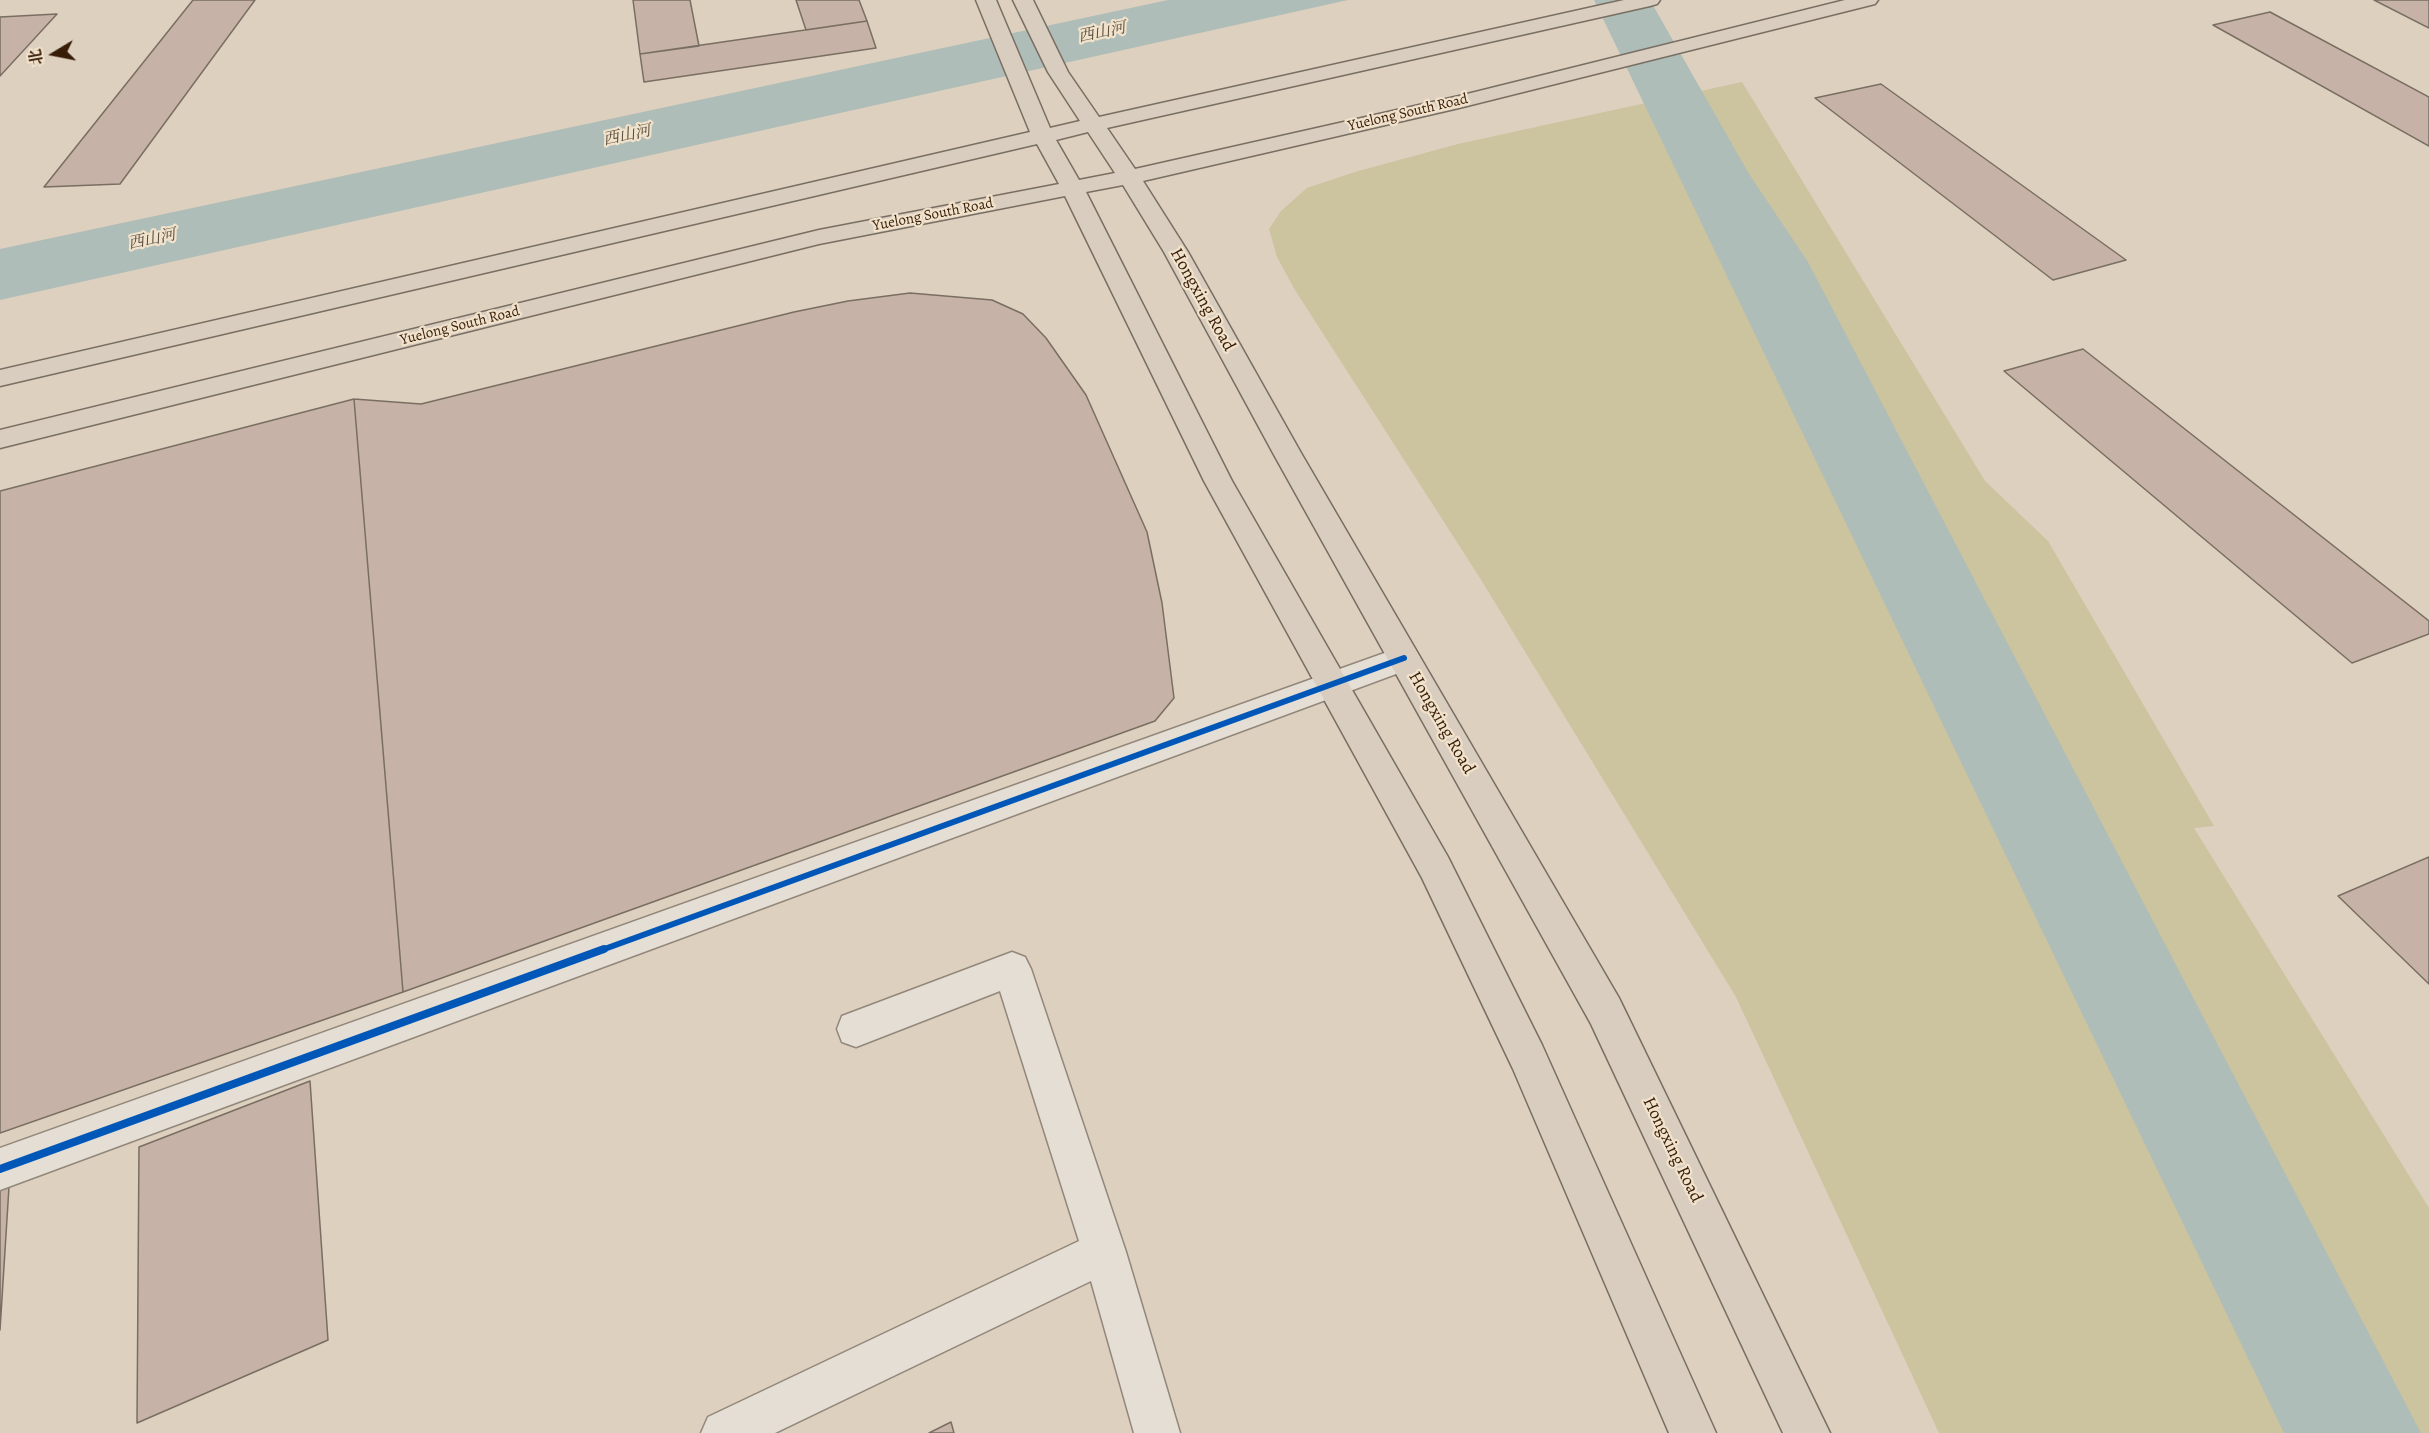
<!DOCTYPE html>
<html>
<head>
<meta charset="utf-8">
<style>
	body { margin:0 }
	#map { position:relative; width:2429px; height:1433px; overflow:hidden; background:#ddd0be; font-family:Alegreya,"Noto Serif SC",serif }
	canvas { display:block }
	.north { position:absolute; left:24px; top:24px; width:60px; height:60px; -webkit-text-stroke:4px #f1e2cc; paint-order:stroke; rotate:260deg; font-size:16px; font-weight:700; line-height:24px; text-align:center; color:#371c07 }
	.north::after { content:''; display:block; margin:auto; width:21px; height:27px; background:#371c07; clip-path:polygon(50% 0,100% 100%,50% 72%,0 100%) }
</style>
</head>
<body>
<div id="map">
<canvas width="2429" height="1433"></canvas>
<div class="north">北</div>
</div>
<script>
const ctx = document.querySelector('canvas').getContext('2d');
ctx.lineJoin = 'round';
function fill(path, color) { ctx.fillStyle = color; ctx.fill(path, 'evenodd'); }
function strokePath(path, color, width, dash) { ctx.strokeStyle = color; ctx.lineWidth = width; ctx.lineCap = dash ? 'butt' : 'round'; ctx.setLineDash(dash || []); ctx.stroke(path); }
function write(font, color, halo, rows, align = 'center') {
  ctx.font = font + ' Alegreya,"Noto Serif SC",serif'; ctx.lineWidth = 4.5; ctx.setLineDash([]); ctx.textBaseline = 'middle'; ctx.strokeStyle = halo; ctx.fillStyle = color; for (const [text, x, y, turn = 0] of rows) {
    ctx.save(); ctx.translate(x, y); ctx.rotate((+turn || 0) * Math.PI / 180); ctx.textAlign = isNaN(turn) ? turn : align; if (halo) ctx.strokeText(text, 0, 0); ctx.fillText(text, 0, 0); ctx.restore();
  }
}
fill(new Path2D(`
	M1742 82 1985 481 2048 541 2214 826 2194 828 2429 1208V1433H1939L1736 997 1480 578 1295 290 1277 257 1269 229 1281 211 1307 188 1355 172 1458 144Z`), '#ccc39f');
fill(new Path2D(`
	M1168 0H1348L0 300V249Z
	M1594 0H1650L1749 174 1808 262 2421 1433H2284Z`), '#afbdb8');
const building = new Path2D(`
	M193 0H255L120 184 44 187Z
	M633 0H690L699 46 640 54Z
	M796 0H859L867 21 806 30Z
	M2374 0H2429V28Z
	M2270 12 2429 97V146L2213 25Z
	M57 14 0 76V17Z
	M867 21 876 48 644 82 640 54Z
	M1881 84 2126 260 2053 280 1815 98Z
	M910 293 992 300 1023 314 1046 338 1086 395 1147 532 1162 603 1174 698 1155 721 403 992 354 399 421 404 794 312 848 301Z
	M2083 349 2429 621V634L2352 663 2004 371Z
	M354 399 403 992 0 1133V491Z
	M2429 857V984L2338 896Z
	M310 1081 328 1340 137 1423 139 1147Z
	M9 1187 0 1330V1190Z
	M951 1422 954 1433H929Z`);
fill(building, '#c7b2a7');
strokePath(building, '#796e62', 1.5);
const minor = new Path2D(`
	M1404 646 1415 649 1420 658 1415 667 0 1190V1148Z
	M1012 952 1025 957 1031 969 1126 1252 1180 1433H1134L1091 1281 775 1433H701L708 1417 1079 1241 1000 991 856 1047 842 1042 837 1029 842 1016Z`);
const major = new Path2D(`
	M976 0H996L1050 128 1080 121 1048 72 1013 0H1033L1068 72 1099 117 1624 0H1660L1657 4 1650 6 1107 128 1135 169 1459 96 1845 0H1878L1875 4 1459 108 1143 181 1188 252 1301 453 1619 998 1830 1433H1783L1591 1024 1273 453 1164 252 1123 185 1086 192 1232 481 1448 857 1542 1045 1716 1433H1669L1513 1069 1422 878 1204 481 1065 196 819 244 0 448V430L819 230 1059 184 1037 144 0 386V370L1030 132ZM1088 132 1115 173 1079 180 1056 140Z`);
strokePath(minor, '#92877a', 3);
strokePath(major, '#796e62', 3);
fill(minor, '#e4ded4');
fill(major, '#d8cdbf');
strokePath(new Path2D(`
	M599 951 1404 658`), '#0057b8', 6);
strokePath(new Path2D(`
	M0 1169 604 949`), '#0057b8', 8);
write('15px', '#371c07', '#f1e2cc', [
	["Yuelong South Road",1408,113,-13],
	["Yuelong South Road",933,215,-11],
	["Yuelong South Road",460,326,-14]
]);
write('italic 16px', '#554a3b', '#f1e2cc', [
	["西山河",1102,33,-12],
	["西山河",627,136,-12],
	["西山河",152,240,-12]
]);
write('18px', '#371c07', '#f1e2cc', [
	["Hongxing Road",1202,300,61],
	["Hongxing Road",1441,723,60],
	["Hongxing Road",1672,1150,64]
]);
</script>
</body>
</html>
